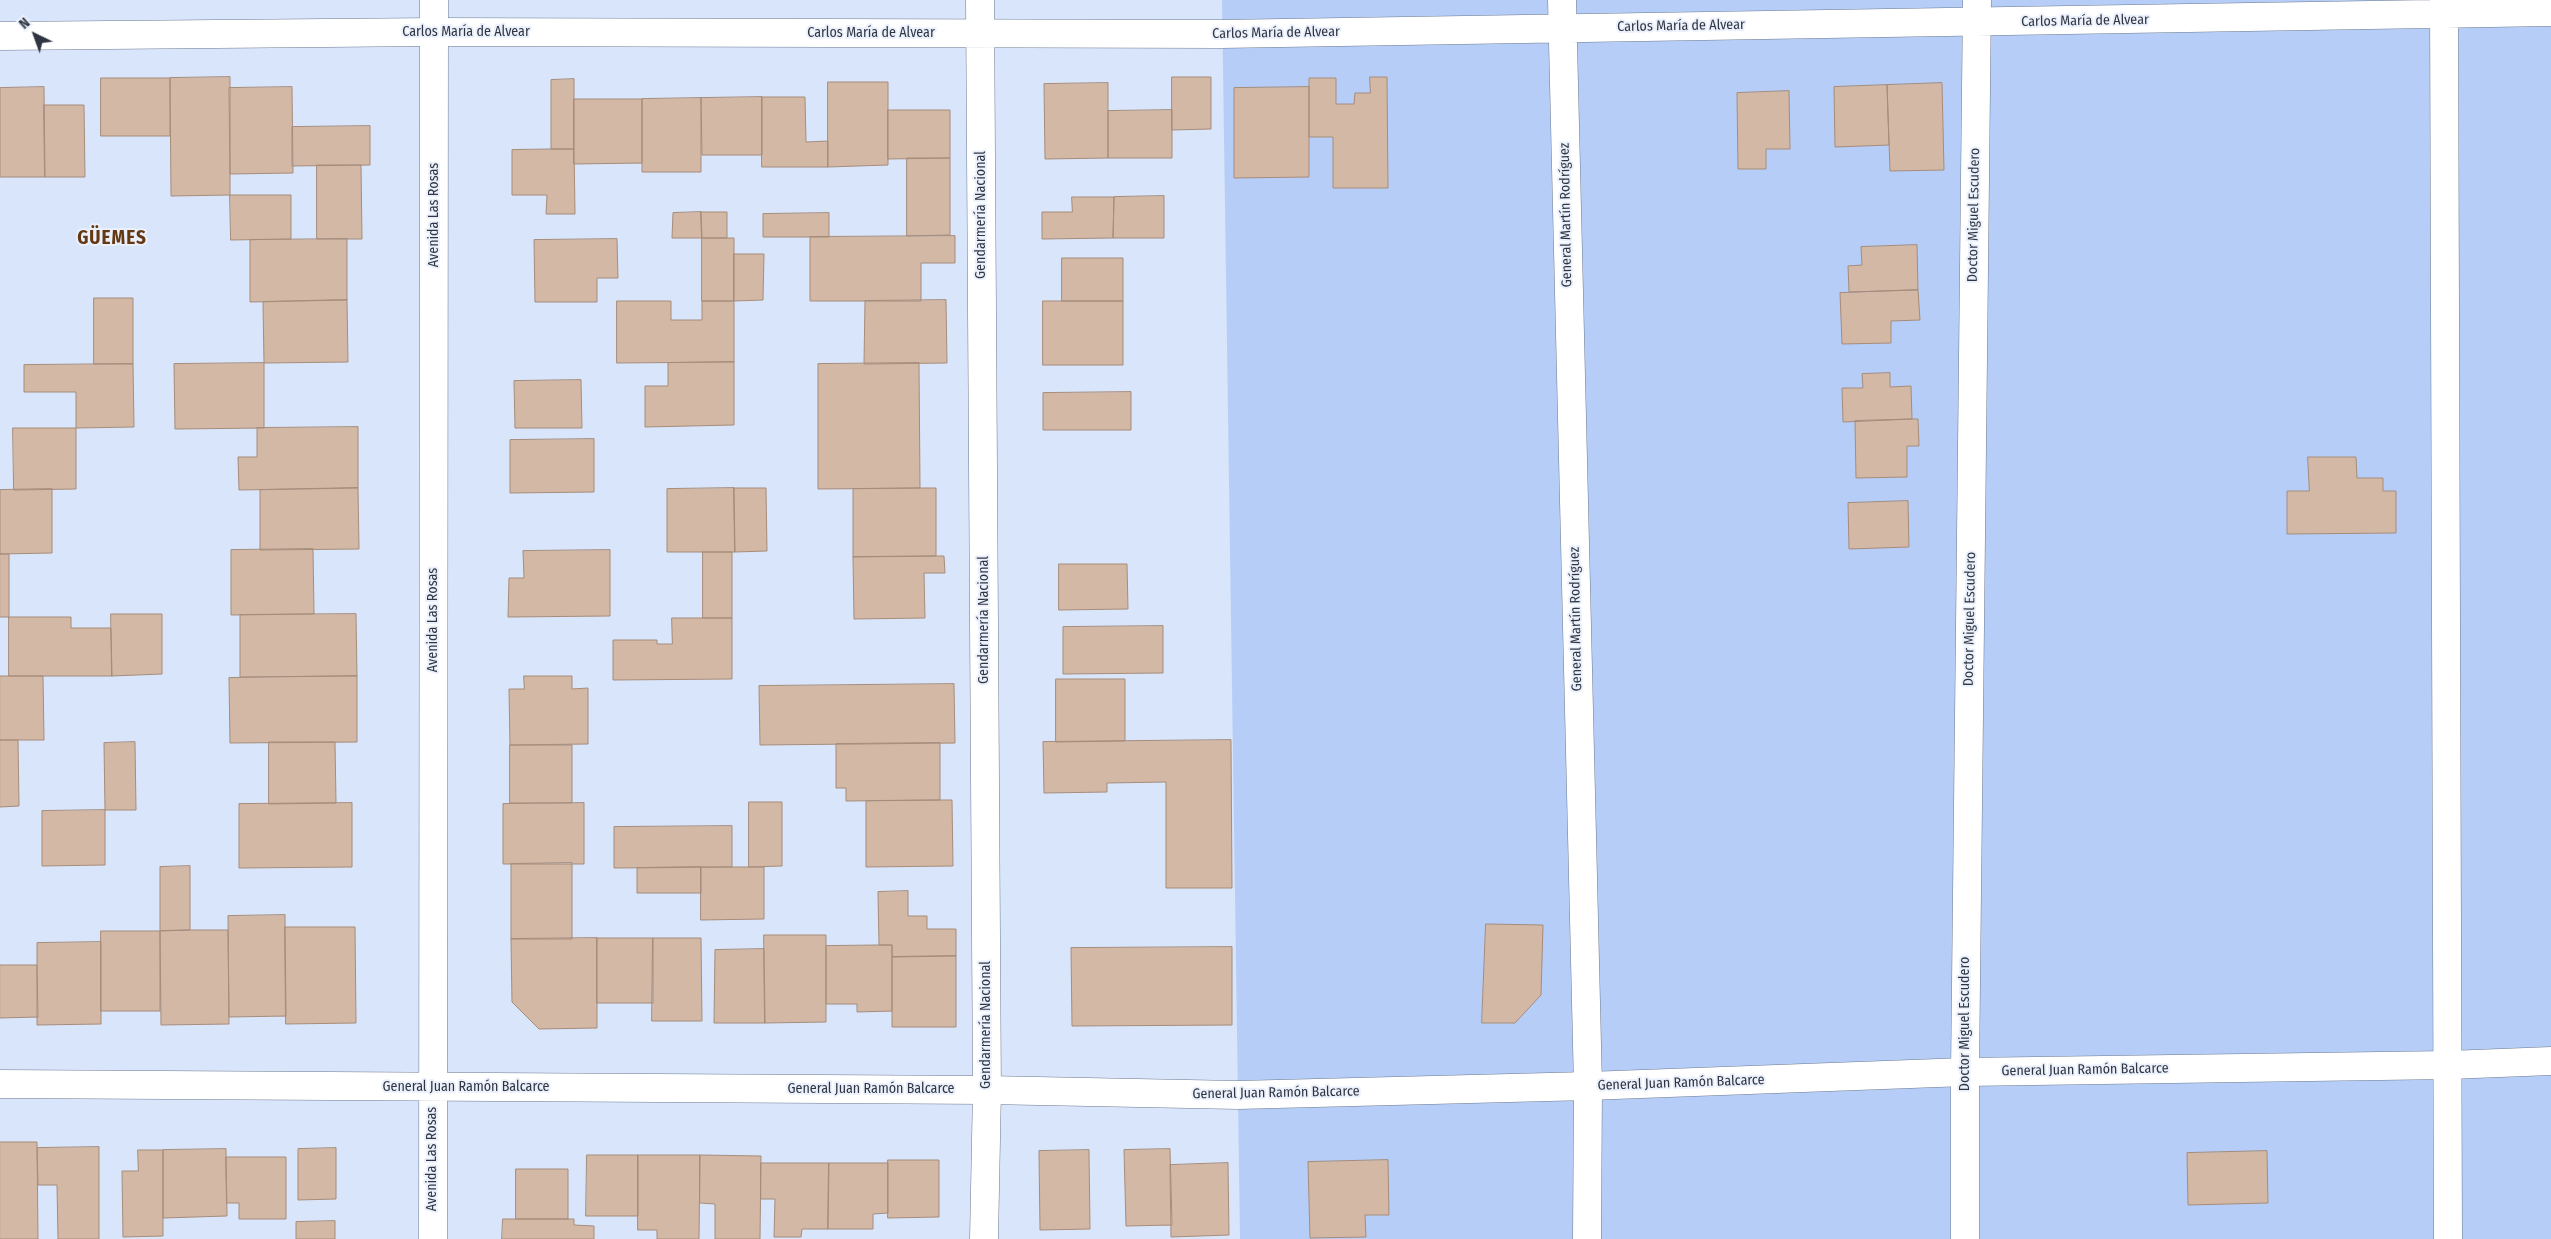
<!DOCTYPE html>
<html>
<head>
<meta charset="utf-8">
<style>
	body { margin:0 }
	#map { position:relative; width:2551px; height:1239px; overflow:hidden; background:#d8e5fa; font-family:"Fira Sans Condensed",sans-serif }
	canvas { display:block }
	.north { position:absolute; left:10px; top:10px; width:50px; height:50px; -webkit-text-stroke:4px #ebf1fc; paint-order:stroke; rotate:318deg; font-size:14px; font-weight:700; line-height:20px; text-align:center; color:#303641 }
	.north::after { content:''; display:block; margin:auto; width:18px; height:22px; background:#303641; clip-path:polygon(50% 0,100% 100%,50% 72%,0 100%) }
</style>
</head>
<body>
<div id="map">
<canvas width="2551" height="1239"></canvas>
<div class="north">N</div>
</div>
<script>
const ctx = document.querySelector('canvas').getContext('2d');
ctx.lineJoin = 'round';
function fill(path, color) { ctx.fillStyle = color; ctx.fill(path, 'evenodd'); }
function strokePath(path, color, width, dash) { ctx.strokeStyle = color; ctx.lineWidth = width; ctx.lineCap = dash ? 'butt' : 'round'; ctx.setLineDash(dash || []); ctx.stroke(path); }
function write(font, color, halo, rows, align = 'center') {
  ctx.font = font + ' "Fira Sans Condensed",sans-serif'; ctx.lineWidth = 4; ctx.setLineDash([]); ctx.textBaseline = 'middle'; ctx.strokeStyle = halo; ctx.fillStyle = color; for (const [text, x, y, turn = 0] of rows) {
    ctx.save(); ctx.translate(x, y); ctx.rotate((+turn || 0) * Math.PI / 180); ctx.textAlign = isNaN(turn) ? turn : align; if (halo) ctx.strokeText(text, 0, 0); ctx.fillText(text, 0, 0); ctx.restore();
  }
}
fill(new Path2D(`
	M1222 0H2551V1239H1240Z`), '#b6cef7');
const building = new Path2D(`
	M230 77V195L171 196 170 78Z
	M1172 77H1211V129L1172 130Z
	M1370 77H1387L1388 188H1333V137H1309V78H1336V104H1354L1355 93H1370Z
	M101 78H170V136H101Z
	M574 79V149H551V80Z
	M828 82H888V165L828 167Z
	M1108 83V158L1045 159 1044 84Z
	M1942 83 1944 170 1890 171 1887 85Z
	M1887 85 1889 145 1835 147 1834 87Z
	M44 87 45 177H0V88Z
	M292 87 293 173 230 174 229 88Z
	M1309 87V177L1234 178V88Z
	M1789 91 1790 149H1766V169H1738L1737 93Z
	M762 97H805L806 142 828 141V167H762Z
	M762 97V155H702L701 98Z
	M701 98V172H642V99Z
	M574 99H642V163L574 164Z
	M44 105H84L85 177H45Z
	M888 110H950V158L888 159Z
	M1172 110V158H1108V111Z
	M370 126V165L292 166V127Z
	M551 149H574L575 214H546L547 195H512V150Z
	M907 158H950V235L907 236Z
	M317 165H361L362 239H317Z
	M230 195H291V239L231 240Z
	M1164 196V238H1113L1114 197Z
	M1072 197H1114L1113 238 1042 239V212H1072Z
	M701 212 702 238H672L673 213Z
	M701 212H727V238H702Z
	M829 213V237H763V214Z
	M955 236V263H921V301H810V237Z
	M702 238H734V301H702Z
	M347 239V300L250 302V240Z
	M617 239 618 278H597V302H535L534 240Z
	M1917 245 1918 290 1849 292 1848 266 1862 265 1861 247Z
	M734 254H764L763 300 734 301Z
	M1062 258H1123V301H1062Z
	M1918 290 1920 320 1891 321V343L1842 344 1840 293Z
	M94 298H133V364H94Z
	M347 300 348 362 264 363 263 302Z
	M946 300 947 363 864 364 865 301Z
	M617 301H671V320H702V301H734V362L617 363Z
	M1043 301H1123V365H1043Z
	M734 362V425L645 427V386H668V363Z
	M264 363V428L175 429 174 364Z
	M919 363 920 488 818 489V364Z
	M133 364 134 427 76 428V392H24V365Z
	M1890 373V387L1911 386 1912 419 1843 422 1842 388H1863L1862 374Z
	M581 380 582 428H515L514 381Z
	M1131 392V430H1043V393Z
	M1912 419H1918L1919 446H1907V477L1856 478 1855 421Z
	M358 427V488L239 490 238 457H257V428Z
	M13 428H76V489L14 490Z
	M594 439V492L510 493V440Z
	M2308 457H2356L2357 478H2383V491H2396V533L2287 534V491H2309Z
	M358 488 359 549 260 550V490Z
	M734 488H766L767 551 735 552Z
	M734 488 735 552H667V489Z
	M920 488H936V556L853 557V489Z
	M52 489V553L0 554V490Z
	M1908 501 1909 547 1849 549 1848 503Z
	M313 549 314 614 231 615V550Z
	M610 550V616L508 617 509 578H524L523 551Z
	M703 552H732V618H703Z
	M0 554H9V617H0Z
	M936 556H944L945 573H924L925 618 854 619 853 557Z
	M1059 564H1127L1128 609 1059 610Z
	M111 614H162V674L112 676Z
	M356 614 357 676 240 677V615Z
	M9 617H71V628H111L112 676H9Z
	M672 618H732V679L613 680V640H657V644H672Z
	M1163 626V673L1063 674V627Z
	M0 676H43L44 740H0Z
	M357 676V742L230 743 229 678Z
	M524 676H572V689L588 688V744L510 745 509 689H524Z
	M1056 679H1125V741L1056 742Z
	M954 684 955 743 760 745 759 686Z
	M0 740H18L19 806 0 807Z
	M1231 740 1232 888H1166V782L1107 783V792L1044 793 1043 742Z
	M135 742 136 810H105L104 743Z
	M269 742H335L336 803 269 804Z
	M940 743V800L846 801V788H836V744Z
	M510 745H572V803H510Z
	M940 800H952L953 866 866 867V801Z
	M749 802H782V866L749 867Z
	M352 803V867L239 868V804Z
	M584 803V864H503V804Z
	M105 810V865L42 866V811Z
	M732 826V867L614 868V827Z
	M572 863V939H511V864Z
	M190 866V930L160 931V867Z
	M701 867V893H637V868Z
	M701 867H764V919L701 920Z
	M908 891V916H927V929H956V956L892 957V945H879L878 892Z
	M285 915 286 1016 229 1017 228 916Z
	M1486 924 1543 925 1541 995 1515 1023H1482Z
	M285 927H355L356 1023 286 1024Z
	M190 930H228L229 1024 161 1025 160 931Z
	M101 931H160V1011H101Z
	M764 935H826V1022L765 1023Z
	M597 938H653V1003H597Z
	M597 938V1028L539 1029 512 1002 511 939Z
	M653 938H701L702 1021H652Z
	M101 942V1024L37 1025V943Z
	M879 945H892V1011L857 1012V1004H826V946Z
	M1232 947V1025L1072 1026 1071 948Z
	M764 949 765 1023H714L715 950Z
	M956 956V1027H892V957Z
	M0 965H37L38 1017 0 1018Z
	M0 1142H37L38 1239H0Z
	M99 1147V1239H58L57 1185H38L37 1148Z
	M336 1148V1199L298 1200V1149Z
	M226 1149 227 1216 163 1218V1150Z
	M1170 1149 1172 1225 1126 1226 1124 1150Z
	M138 1150H163V1236L123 1237 122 1171H138Z
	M1089 1150 1090 1229 1040 1230 1039 1151Z
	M2267 1151 2268 1203 2188 1205 2187 1153Z
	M587 1155H638V1216H586Z
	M638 1155H700L699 1239H657V1230H638Z
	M700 1155 761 1156 760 1239H715V1204L700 1203Z
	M226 1157H286V1219H239V1203H227Z
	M888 1160H939V1217L888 1218Z
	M1388 1160 1389 1215H1365L1366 1237 1310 1238 1308 1162Z
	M761 1163H829L828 1229H802L801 1237H774L775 1199H761Z
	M829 1163H888V1213L873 1214V1229H828Z
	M1228 1163 1229 1235 1171 1237 1170 1165Z
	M516 1169H568V1219H516Z
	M503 1219H574V1225L594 1226V1239H502Z
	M335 1221V1239H296V1222Z`);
fill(building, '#d2b8a5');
strokePath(building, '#a68c7b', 1);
const minor = new Path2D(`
	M980 0 987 1090 984 1239
	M1562 0 1588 1086 1587 1239
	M2444 0 2448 1239
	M0 36 434 32 1222 34 2551 12
	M1965 1239V1072L1977 0`);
const tertiary = new Path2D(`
	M0 1084 987 1090 1238 1095 1588 1086 1965 1072 2449 1065 2551 1061
	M433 1239 434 0`);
strokePath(minor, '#6c7a91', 29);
strokePath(tertiary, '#6c7a91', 29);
strokePath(minor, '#fff', 28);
strokePath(tertiary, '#fff', 28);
write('14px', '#303641', '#ebf1fc', [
	["Carlos María de Alvear",2085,21,-1],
	["Carlos María de Alvear",1681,26,-1],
	["Carlos María de Alvear",466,32],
	["Carlos María de Alvear",871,33],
	["Carlos María de Alvear",1276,33,-1],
	["Avenida Las Rosas",434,215,-90],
	["Gendarmería Nacional",981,215,-90],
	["General Martín Rodríguez",1566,215,-91],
	["Doctor Miguel Escudero",1974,215,-89],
	["General Martín Rodríguez",1576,619,-91],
	["Doctor Miguel Escudero",1970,619,-89],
	["Avenida Las Rosas",433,620,-90],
	["Gendarmería Nacional",984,620,-90],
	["Doctor Miguel Escudero",1965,1024,-90],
	["Gendarmería Nacional",986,1025,-90],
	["General Juan Ramón Balcarce",2085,1070,-1],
	["General Juan Ramón Balcarce",1681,1083,-2],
	["General Juan Ramón Balcarce",466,1087],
	["General Juan Ramón Balcarce",871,1089],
	["General Juan Ramón Balcarce",1276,1093,-1],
	["Avenida Las Rosas",432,1159,-90]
]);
ctx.letterSpacing = '1px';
write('bold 19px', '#643813', '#ebf1fc', [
	["GÜEMES",112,239]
]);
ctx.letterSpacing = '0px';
</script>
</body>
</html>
